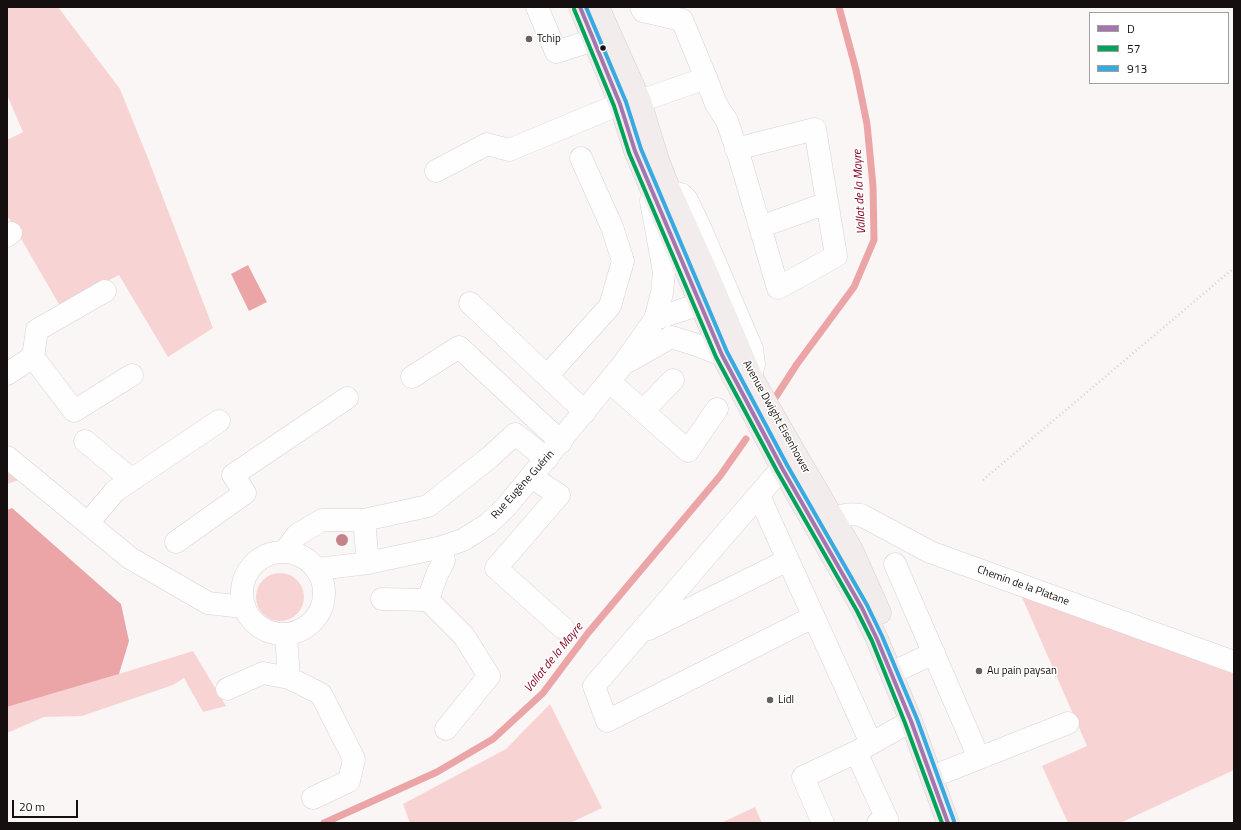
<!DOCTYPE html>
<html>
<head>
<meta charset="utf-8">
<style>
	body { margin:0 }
	#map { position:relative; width:1241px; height:830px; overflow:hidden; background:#fbf6f6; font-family:"Titillium Web",sans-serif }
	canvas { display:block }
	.frame { position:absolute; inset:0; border:8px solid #160f0f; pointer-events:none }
	.legend { position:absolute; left:1089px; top:12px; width:140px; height:72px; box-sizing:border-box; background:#fff; border:1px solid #a29f9f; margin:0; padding:5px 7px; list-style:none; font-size:12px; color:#160f0f }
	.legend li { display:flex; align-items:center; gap:8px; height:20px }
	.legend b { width:20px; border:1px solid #a29f9f }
	.scale { position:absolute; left:12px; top:800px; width:66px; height:18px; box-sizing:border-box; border:2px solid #160f0f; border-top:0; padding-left:5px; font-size:12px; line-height:14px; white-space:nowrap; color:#160f0f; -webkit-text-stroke:3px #fff; paint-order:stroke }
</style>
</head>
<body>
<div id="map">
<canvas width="1241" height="830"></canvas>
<div class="frame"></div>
<ul class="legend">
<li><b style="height:5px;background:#a475ae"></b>D</li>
<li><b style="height:5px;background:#00a35b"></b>57</li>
<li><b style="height:5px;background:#37aae1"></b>913</li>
</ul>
<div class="scale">20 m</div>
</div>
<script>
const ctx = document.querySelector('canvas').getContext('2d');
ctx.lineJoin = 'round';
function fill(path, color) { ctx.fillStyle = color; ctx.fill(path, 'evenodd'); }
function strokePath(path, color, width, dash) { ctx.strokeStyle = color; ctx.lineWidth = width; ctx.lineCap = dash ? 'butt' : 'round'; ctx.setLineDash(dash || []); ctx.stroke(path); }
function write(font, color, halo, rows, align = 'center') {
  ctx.font = font + ' "Titillium Web",sans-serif'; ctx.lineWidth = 3; ctx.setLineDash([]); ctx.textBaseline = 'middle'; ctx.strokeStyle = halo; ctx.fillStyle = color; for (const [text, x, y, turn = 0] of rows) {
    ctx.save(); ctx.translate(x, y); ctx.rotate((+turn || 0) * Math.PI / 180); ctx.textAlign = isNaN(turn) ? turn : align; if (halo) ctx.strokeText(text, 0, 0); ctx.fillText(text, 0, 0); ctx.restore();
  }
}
fill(new Path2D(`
	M7 7H58L120 89 149 161 213 328 168 357 119 275 60 306 9 218 7 219V140L23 132 7 95Z
	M7 472 19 480 7 484Z
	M256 597a24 24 0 1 1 48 0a24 24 0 1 1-48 0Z
	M1021 595 1234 671V770L1120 823H1068L1042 766 1087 746Z
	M193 651 226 706 203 712 184 678 173 685 82 716 44 717 7 733V707L119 674Z
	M550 704 602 808 570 823H410L403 804 506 749Z
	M755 807 762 823H721Z`), '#f8d3d3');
fill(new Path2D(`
	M248 265 267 302 249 311 231 274Z
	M12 508 121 604 129 641 119 674 7 707V510Z`), '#eba5a7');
strokePath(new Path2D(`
	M775 398 797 364 854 287 874 240 873 186 867 124 856 70 839 7
	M324 823 437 772 493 739 543 693 588 633 720 476 746 439`), '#eba5a7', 7);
const minor = new Path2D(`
	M537 7 556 52 594 40
	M641 7 643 11 682 20 706 78
	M581 158 612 227 623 261 610 306 547 376 585 412
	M436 171 487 144 509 150 620 104 640 101 706 78 716 104 727 121 740 159 778 288 836 256 815 129 736 149
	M670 191 681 194 687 200 703 234 752 349 754 364 751 376
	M760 227 827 203
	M7 236 11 233
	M470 303 547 376
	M655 319 718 298
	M33 357 37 330 105 291
	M629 361 671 337 697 345 722 355
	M7 374 33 357 74 411 132 375
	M412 377 459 347 561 442
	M608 383 619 390 688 451 717 409
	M643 411 673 380
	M85 441 132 480
	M794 454 594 686 607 721 813 617
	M7 457 130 558 208 603 244 607
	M531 477 559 495 496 568 563 628
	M759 496 871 743
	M88 523 115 491 219 421
	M819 530C834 519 841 512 861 515L930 552 1234 662
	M176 542 245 493 233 475 347 398
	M442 547 444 561 437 574 428 600 464 636 489 676 446 729
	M285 551 297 535 322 520H364
	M242 593a41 41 0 1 1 82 0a41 41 0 1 1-82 0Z
	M368 563 364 520 428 506 490 457 515 434 547 459
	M895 564 979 758
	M318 569 368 563 442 547 463 540 488 524 506 507 624 363 655 319 662 293 664 272 651 201
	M382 599 428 600
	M649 629 788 560
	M286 634 289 678 321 694 354 759 349 781 313 798
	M902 668 934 653
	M227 689 263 673 289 678
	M856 752 887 819 878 823
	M944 772 1068 723
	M823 823 803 777 856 752 911 721`);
const major = new Path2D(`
	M580 7 620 104 635 151 722 355 782 468 862 608 877 639 911 721 948 823
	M598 7 640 101 658 160 670 191 706 271 751 376 795 453 852 550 880 613`);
strokePath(minor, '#d8d2d2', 23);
strokePath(major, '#d3d1d1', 23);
strokePath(new Path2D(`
	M983 480 1234 268`), '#d5d2d2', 2.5, [1, 3]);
strokePath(minor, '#fefefe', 22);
strokePath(major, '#f3ecec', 22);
strokePath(new Path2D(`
	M580 7 620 104 635 151 722 355 782 468 862 608 877 639 911 721 948 823`), '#a475ae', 4);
strokePath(new Path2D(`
	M574 9 614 106 629 153 716 357 777 471 857 611 872 641 905 723 942 823`), '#00a35b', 4);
strokePath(new Path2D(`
	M586 7 626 102 641 149 727 352 787 465 867 605 882 636 917 719 954 821`), '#37aae1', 4);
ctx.fillStyle = '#c4828a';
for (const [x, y] of [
	[342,540]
]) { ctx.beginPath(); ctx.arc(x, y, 6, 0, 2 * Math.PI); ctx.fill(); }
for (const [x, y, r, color] of [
	[529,39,4,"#666060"],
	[603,48,3.5,"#160f0f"],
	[979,671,4,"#666060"],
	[770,700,4,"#666060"]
]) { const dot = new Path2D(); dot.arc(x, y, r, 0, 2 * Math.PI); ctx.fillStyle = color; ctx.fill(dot); strokePath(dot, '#fff', 1.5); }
write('11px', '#160f0f', '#fff', [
	["Tchip",537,39],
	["Au pain paysan",987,671],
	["Lidl",778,700]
], 'left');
write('11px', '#160f0f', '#fff', [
	["Avenue Dwight Eisenhower",776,417,61],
	["Rue Eugène Guérin",523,485,-48],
	["Chemin de la Platane",1023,586,20]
]);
write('italic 12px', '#820622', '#fff', [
	["Vallat de la Mayre",860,192,-93],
	["Vallat de la Mayre",554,658,-51]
]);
</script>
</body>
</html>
